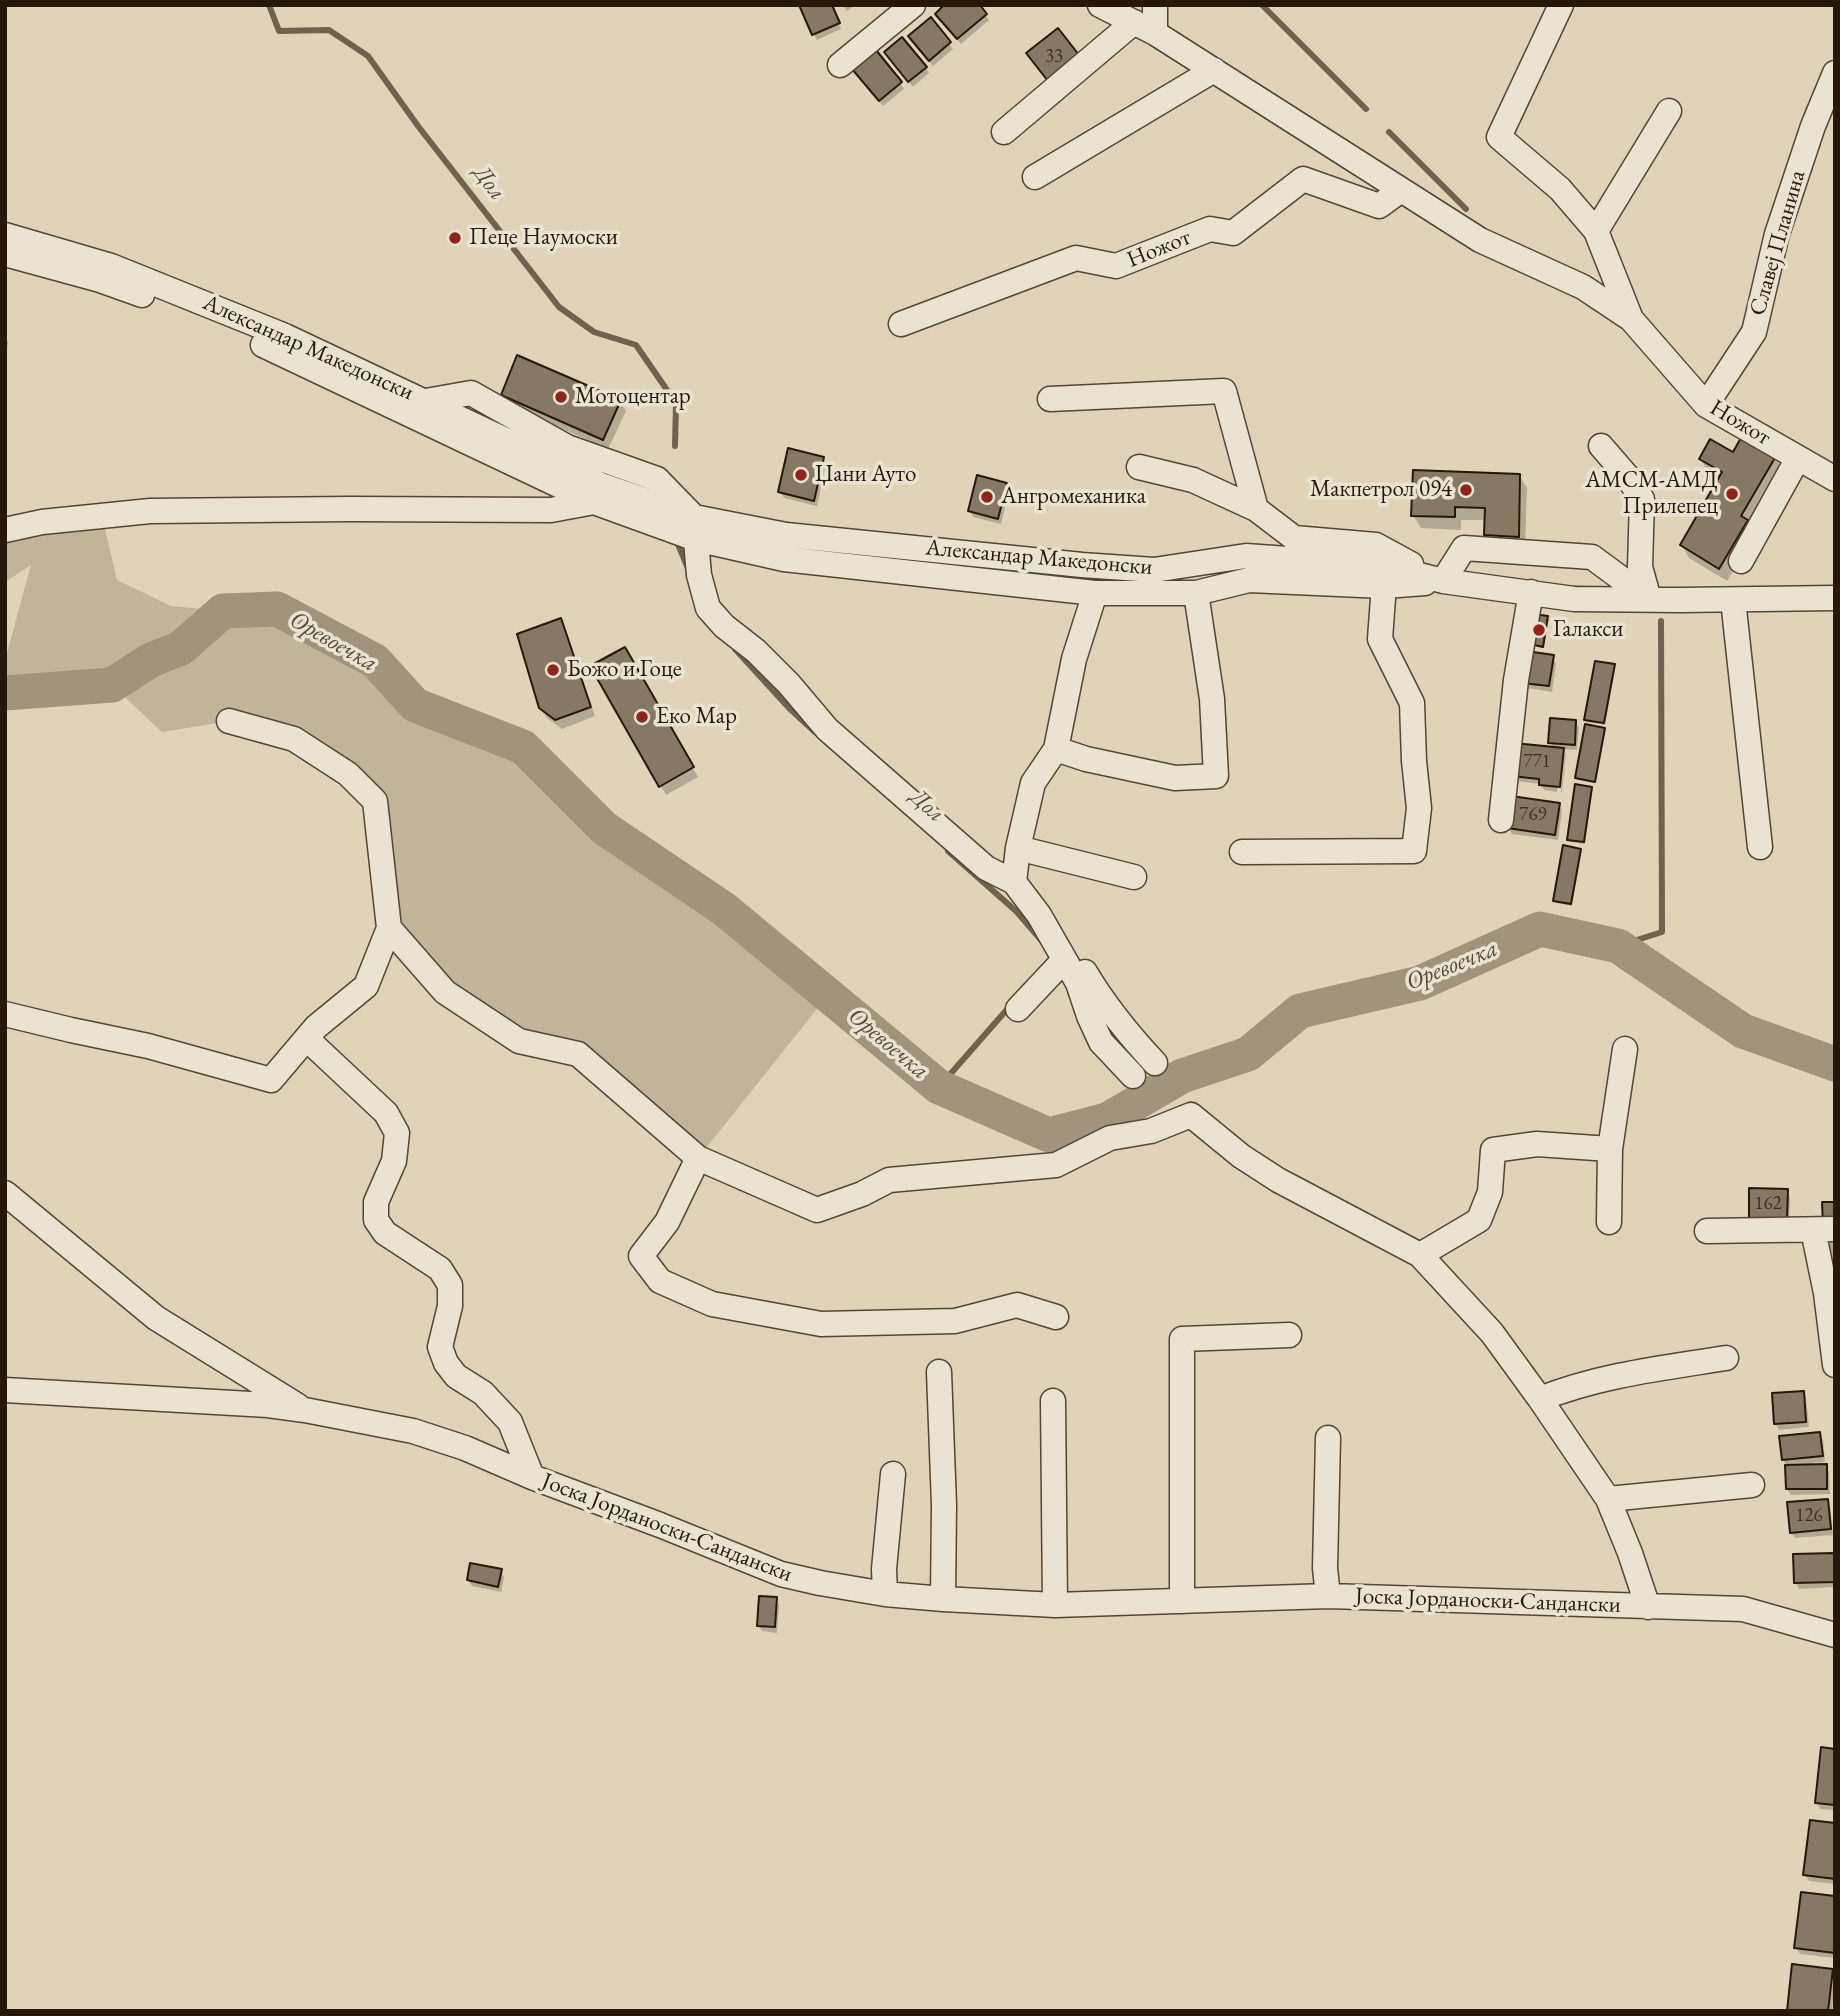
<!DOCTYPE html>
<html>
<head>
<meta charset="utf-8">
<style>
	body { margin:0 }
	#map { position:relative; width:1840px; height:2016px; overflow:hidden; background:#dfd4b8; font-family:"EB Garamond",serif }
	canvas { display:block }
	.frame { position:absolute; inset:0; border:7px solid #261709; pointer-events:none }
</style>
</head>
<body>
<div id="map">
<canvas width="1840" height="2016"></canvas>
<div class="frame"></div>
</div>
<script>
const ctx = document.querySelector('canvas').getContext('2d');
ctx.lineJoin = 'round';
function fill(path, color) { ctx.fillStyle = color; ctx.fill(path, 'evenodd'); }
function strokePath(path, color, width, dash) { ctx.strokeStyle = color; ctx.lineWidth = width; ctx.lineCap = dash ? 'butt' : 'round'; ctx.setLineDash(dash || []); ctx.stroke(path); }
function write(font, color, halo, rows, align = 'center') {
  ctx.font = font + ' "EB Garamond",serif'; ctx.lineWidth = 7; ctx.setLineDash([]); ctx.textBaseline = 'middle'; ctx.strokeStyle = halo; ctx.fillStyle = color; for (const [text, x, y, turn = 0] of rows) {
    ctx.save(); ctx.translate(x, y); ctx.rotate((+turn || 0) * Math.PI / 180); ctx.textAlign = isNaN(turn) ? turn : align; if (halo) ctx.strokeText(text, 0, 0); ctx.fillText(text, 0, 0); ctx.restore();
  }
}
fill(new Path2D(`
	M102 516 117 580 171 606 223 611 277 609 375 661 415 705 523 747 604 828 724 909 828 995 698 1158 578 1054 519 1041 389 928 375 801 348 774 230 721 162 732 112 685 5 693V660L31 565 5 582V530Z`), '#c0b49a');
fill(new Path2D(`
	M831 5 841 29 817 40 814 34Z
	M843 5H855L847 11Z
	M937 14 985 15 989 20 961 44Z
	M931 20 953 49 933 66 914 42Z
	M889 58 926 68 929 73 913 87Z
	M858 75 900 83 904 89 883 106Z
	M5 338 8 342 5 364Z
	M503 395 620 401 626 411 608 449 509 405Z
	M1733 455 1775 457 1783 470 1754 534 1727 581 1689 558 1682 545 1721 479 1708 472 1701 459Z
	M823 458 826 464 817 506 784 498 780 492Z
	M1519 475 1527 488 1525 549 1493 548 1486 535V520H1461V530L1421 528 1413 515Z
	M1006 484 1009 490 1001 524 973 517 970 511Z
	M1547 618 1548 620 1544 648 1533 646Z
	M560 621 566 630 595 716 562 729 547 718 541 708Z
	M624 649 698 777 666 795 593 667Z
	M1552 657 1556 663 1552 692 1527 688 1524 682Z
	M1613 666 1615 668 1605 725 1587 722 1586 719Z
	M1575 722 1579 728 1577 750 1562 749 1564 753H1561L1557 792 1544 790 1540 784 1516 781 1512 775 1554 749 1550 742Z
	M1604 730 1605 732 1595 783 1578 780 1577 778Z
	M1565 753 1566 755 1562 792H1561Z
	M1591 788 1592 791 1585 844 1571 842 1569 840Z
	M1558 804 1562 810 1558 840 1512 834 1509 828Z
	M1580 850 1581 853 1572 906 1557 903 1555 901Z
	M1787 1191 1790 1197 1789 1226 1754 1225Z
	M1835 1237V1290L1825 1239Z
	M1803 1392 1806 1398 1809 1427 1779 1430 1776 1424Z
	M1819 1434 1823 1440 1825 1462 1812 1463V1466H1826L1829 1472 1830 1494 1791 1495 1787 1489V1466L1783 1460Z
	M1827 1501 1830 1506 1833 1535 1795 1538 1791 1532Z
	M1833 1554 1835 1558V1587L1799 1589 1796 1583Z
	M500 1571 504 1577 501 1592 472 1586 468 1580Z
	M776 1599 779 1605 777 1633 762 1631 758 1625Z
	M1835 1751V1810L1820 1809 1817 1803Z
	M1835 1824V1884L1809 1881 1805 1875Z
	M1835 1898V1958L1800 1954 1796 1948Z
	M1832 1971 1835 1975V1983L1832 2011H1789Z`), '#0003');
strokePath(new Path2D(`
	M269 5 279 31 329 30 368 56 418 126 559 307 594 332 636 345 676 403 675 446
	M1262 5 1366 109
	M1389 132 1466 209
	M678 544 689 571
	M735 649 789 708 815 732
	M948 851 1016 911 1041 940
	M1618 946 1662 932 1661 621
	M939 1087 1010 1006`), '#6f624e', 6);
strokePath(new Path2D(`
	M5 693 112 685 151 660 181 648 223 611 277 609 375 661 415 705 523 747 604 828 724 909 939 1087 1049 1135 1107 1120 1182 1076 1248 1054 1300 1011 1420 983 1540 929 1618 946 1743 1031 1835 1064`), '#a0947c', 35);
const building = new Path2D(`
	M799 5H832L840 23 812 35Z
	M944 5H980L987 14 957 39 935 14Z
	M931 17 951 42 929 61 908 36Z
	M1058 28 1083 60 1051 85 1026 53Z
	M902 37 927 67 908 82 884 52Z
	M876 50 902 82 879 101 852 69Z
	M517 355 621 400 603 440 501 395Z
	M1742 436 1776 456 1741 516 1748 520 1719 569 1680 545 1722 472 1699 459 1710 439 1733 452Z
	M788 448 824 457 814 501 778 492Z
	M1413 470 1520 474 1519 537 1484 535 1485 508 1455 507V517L1411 516Z
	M977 475 1007 483 998 519 968 511Z
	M1534 614 1548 616 1543 647 1530 644Z
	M561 618 591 707 555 720 539 708 517 634Z
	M625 647 694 767 659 787 590 666Z
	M1526 651 1554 655 1549 686 1522 683Z
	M1595 661 1615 664 1604 723 1584 720Z
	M1550 718 1576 720 1575 745 1548 743Z
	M1585 724 1605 728 1595 782 1575 778Z
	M1514 743 1564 748 1560 787 1539 785V779L1511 776Z
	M1575 784 1592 787 1584 842 1567 840Z
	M1511 796 1560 803 1555 835 1507 828Z
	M1563 845 1581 849 1571 904 1553 901Z
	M1749 1188 1788 1189 1787 1220 1749 1219Z
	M1822 1202H1835V1225H1823Z
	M1804 1391 1806 1422 1774 1424 1772 1393Z
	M1820 1432 1823 1456 1782 1460 1779 1436Z
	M1827 1464V1489H1786L1785 1465Z
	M1828 1499 1831 1529 1790 1533 1787 1502Z
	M1834 1553 1835 1582 1794 1583 1793 1554Z
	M470 1563 502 1569 498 1587 467 1580Z
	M759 1596 777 1597 775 1627 757 1626Z
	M1821 1747 1835 1749V1805L1815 1803Z
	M1810 1820 1835 1823V1879L1803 1875Z
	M1801 1892 1835 1896V1953L1794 1948Z
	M1792 1964 1833 1969 1828 2011H1787Z`);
fill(building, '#867964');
strokePath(building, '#261709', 2);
const minor = new Path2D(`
	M1100 5 1155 33 1480 240 1583 287 1631 319 1706 405 1835 479
	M1155 5V33
	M1561 5 1499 137 1560 189 1596 231 1631 319
	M840 65 913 5
	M1004 132 1134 22
	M1035 177 1214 70
	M1596 231 1669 111
	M5 235 111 266 285 336 601 485 694 517 786 535 1082 565 1154 570 1246 556 1385 566 1443 581 1574 599 1681 600 1835 598
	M5 254 100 280 142 295
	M901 324 1076 258 1116 266 1210 229 1233 233 1303 179 1379 206 1401 190
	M263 345 594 502 696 539 784 559 1095 593H1196L1249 580 1384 586 1425 583
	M1050 399 1224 391 1256 509
	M426 401 471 393 567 447 657 479 694 517 699 575 708 608 724 626 756 651 789 684 827 729 986 868 1014 882 1039 915 1078 983 1089 1016 1101 1042 1133 1076
	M1706 405 1754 332 1777 234 1813 126 1835 73
	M1601 446 1627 476 1642 499 1640 567 1649 599
	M1139 467 1193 480 1256 509 1294 538 1376 545 1411 564
	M5 530 42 522 150 511 350 509 551 510 594 502
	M1741 561 1798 458
	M1443 581 1464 548 1592 557 1649 599
	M1733 600 1760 847
	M229 721 294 739 348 774 375 801 389 928 445 992 519 1041 578 1054 698 1158 817 1210 862 1194 889 1180 1056 1165 1110 1138 1151 1131 1191 1115 1241 1156 1278 1180 1420 1255 1492 1333 1540 1399 1608 1499 1630 1553 1648 1607
	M1056 749 1086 759 1175 778 1216 776 1212 699 1196 593
	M1501 820 1516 680 1531 592
	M1018 848 1134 877
	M1242 852 1414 851 1419 808 1414 761 1412 703 1380 639 1385 571
	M1014 882 1018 848 1033 783 1056 749 1074 659 1095 593
	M1085 972C1105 1006 1128 1034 1155 1063
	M1018 1009 1064 960
	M5 1014 71 1030 148 1046 271 1080 316 1027 366 986 389 928
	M307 1039 386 1113 397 1133 394 1161 376 1202V1220L385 1233 440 1269 450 1285V1306L440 1347 446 1363 456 1376 483 1393 510 1422 532 1477
	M698 1158 667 1222 641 1256 660 1281 712 1304 821 1324 955 1321 1017 1305 1056 1317
	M5 1193 156 1318 298 1406
	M1609 1222 1610 1149 1625 1049
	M1813 1230 1826 1293 1835 1365
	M1707 1231 1835 1229
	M1420 1255 1479 1220 1490 1192 1493 1150 1537 1144 1610 1149
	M939 1372 944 1505 943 1599
	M5 1390 268 1405 305 1410 413 1431 465 1448 532 1477 660 1525 781 1574 820 1583 885 1594 943 1599 1055 1605 1328 1596 1743 1609 1835 1635
	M1540 1399C1600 1375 1663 1368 1726 1358
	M1053 1401 1055 1605
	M1608 1499 1752 1485
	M885 1594 884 1569 893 1474
	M1328 1596 1325 1568 1328 1438
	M1182 1601V1339L1289 1335`);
strokePath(minor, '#544635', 27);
strokePath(minor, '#eae3d1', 24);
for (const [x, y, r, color] of [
	[455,238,7,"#8f2418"],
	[561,397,7,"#8f2418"],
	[801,475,7,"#8f2418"],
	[1466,490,7,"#8f2418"],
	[1732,494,7,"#8f2418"],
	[987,497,7,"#8f2418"],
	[1539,630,7,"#8f2418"],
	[553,670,7,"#8f2418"],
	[642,717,7,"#8f2418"]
]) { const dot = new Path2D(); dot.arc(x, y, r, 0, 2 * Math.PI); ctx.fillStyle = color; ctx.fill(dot); strokePath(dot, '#eae3d1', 2.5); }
write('19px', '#3e3020', null, [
	["33",1054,57],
	["771",1537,762],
	["769",1533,815],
	["162",1768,1204],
	["126",1809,1516]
]);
write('23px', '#261709', '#eae3d1', [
	["Пеце Наумоски",469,238],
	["Мотоцентар",575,397],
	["Џани Ауто",815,475],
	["АМСМ-АМД",1718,481,"right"],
	["Прилепец",1718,507,"right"],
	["Макпетрол 094",1452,490,"right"],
	["Ангромеханика",1001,497],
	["Галакси",1553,630],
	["Божо и Гоце",567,670],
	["Еко Мар",656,717]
], 'left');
write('23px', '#261709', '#eae3d1', [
	["Славеј Планина",1778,243,-74],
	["Ножот",1159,249,-22],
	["Александар Македонски",308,348,24],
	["Ножот",1740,423,31],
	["Александар Македонски",1039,558,5],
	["Јоска Јорданоски-Сандански",667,1528,21],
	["Јоска Јорданоски-Сандански",1488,1601,2]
]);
write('italic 24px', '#574937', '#eae3d1', [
	["Дол",489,183,53],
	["Оревоечка",333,642,30],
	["Дол",927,806,42],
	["Оревоечка",1452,966,-22],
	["Оревоечка",888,1044,40]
]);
</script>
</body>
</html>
